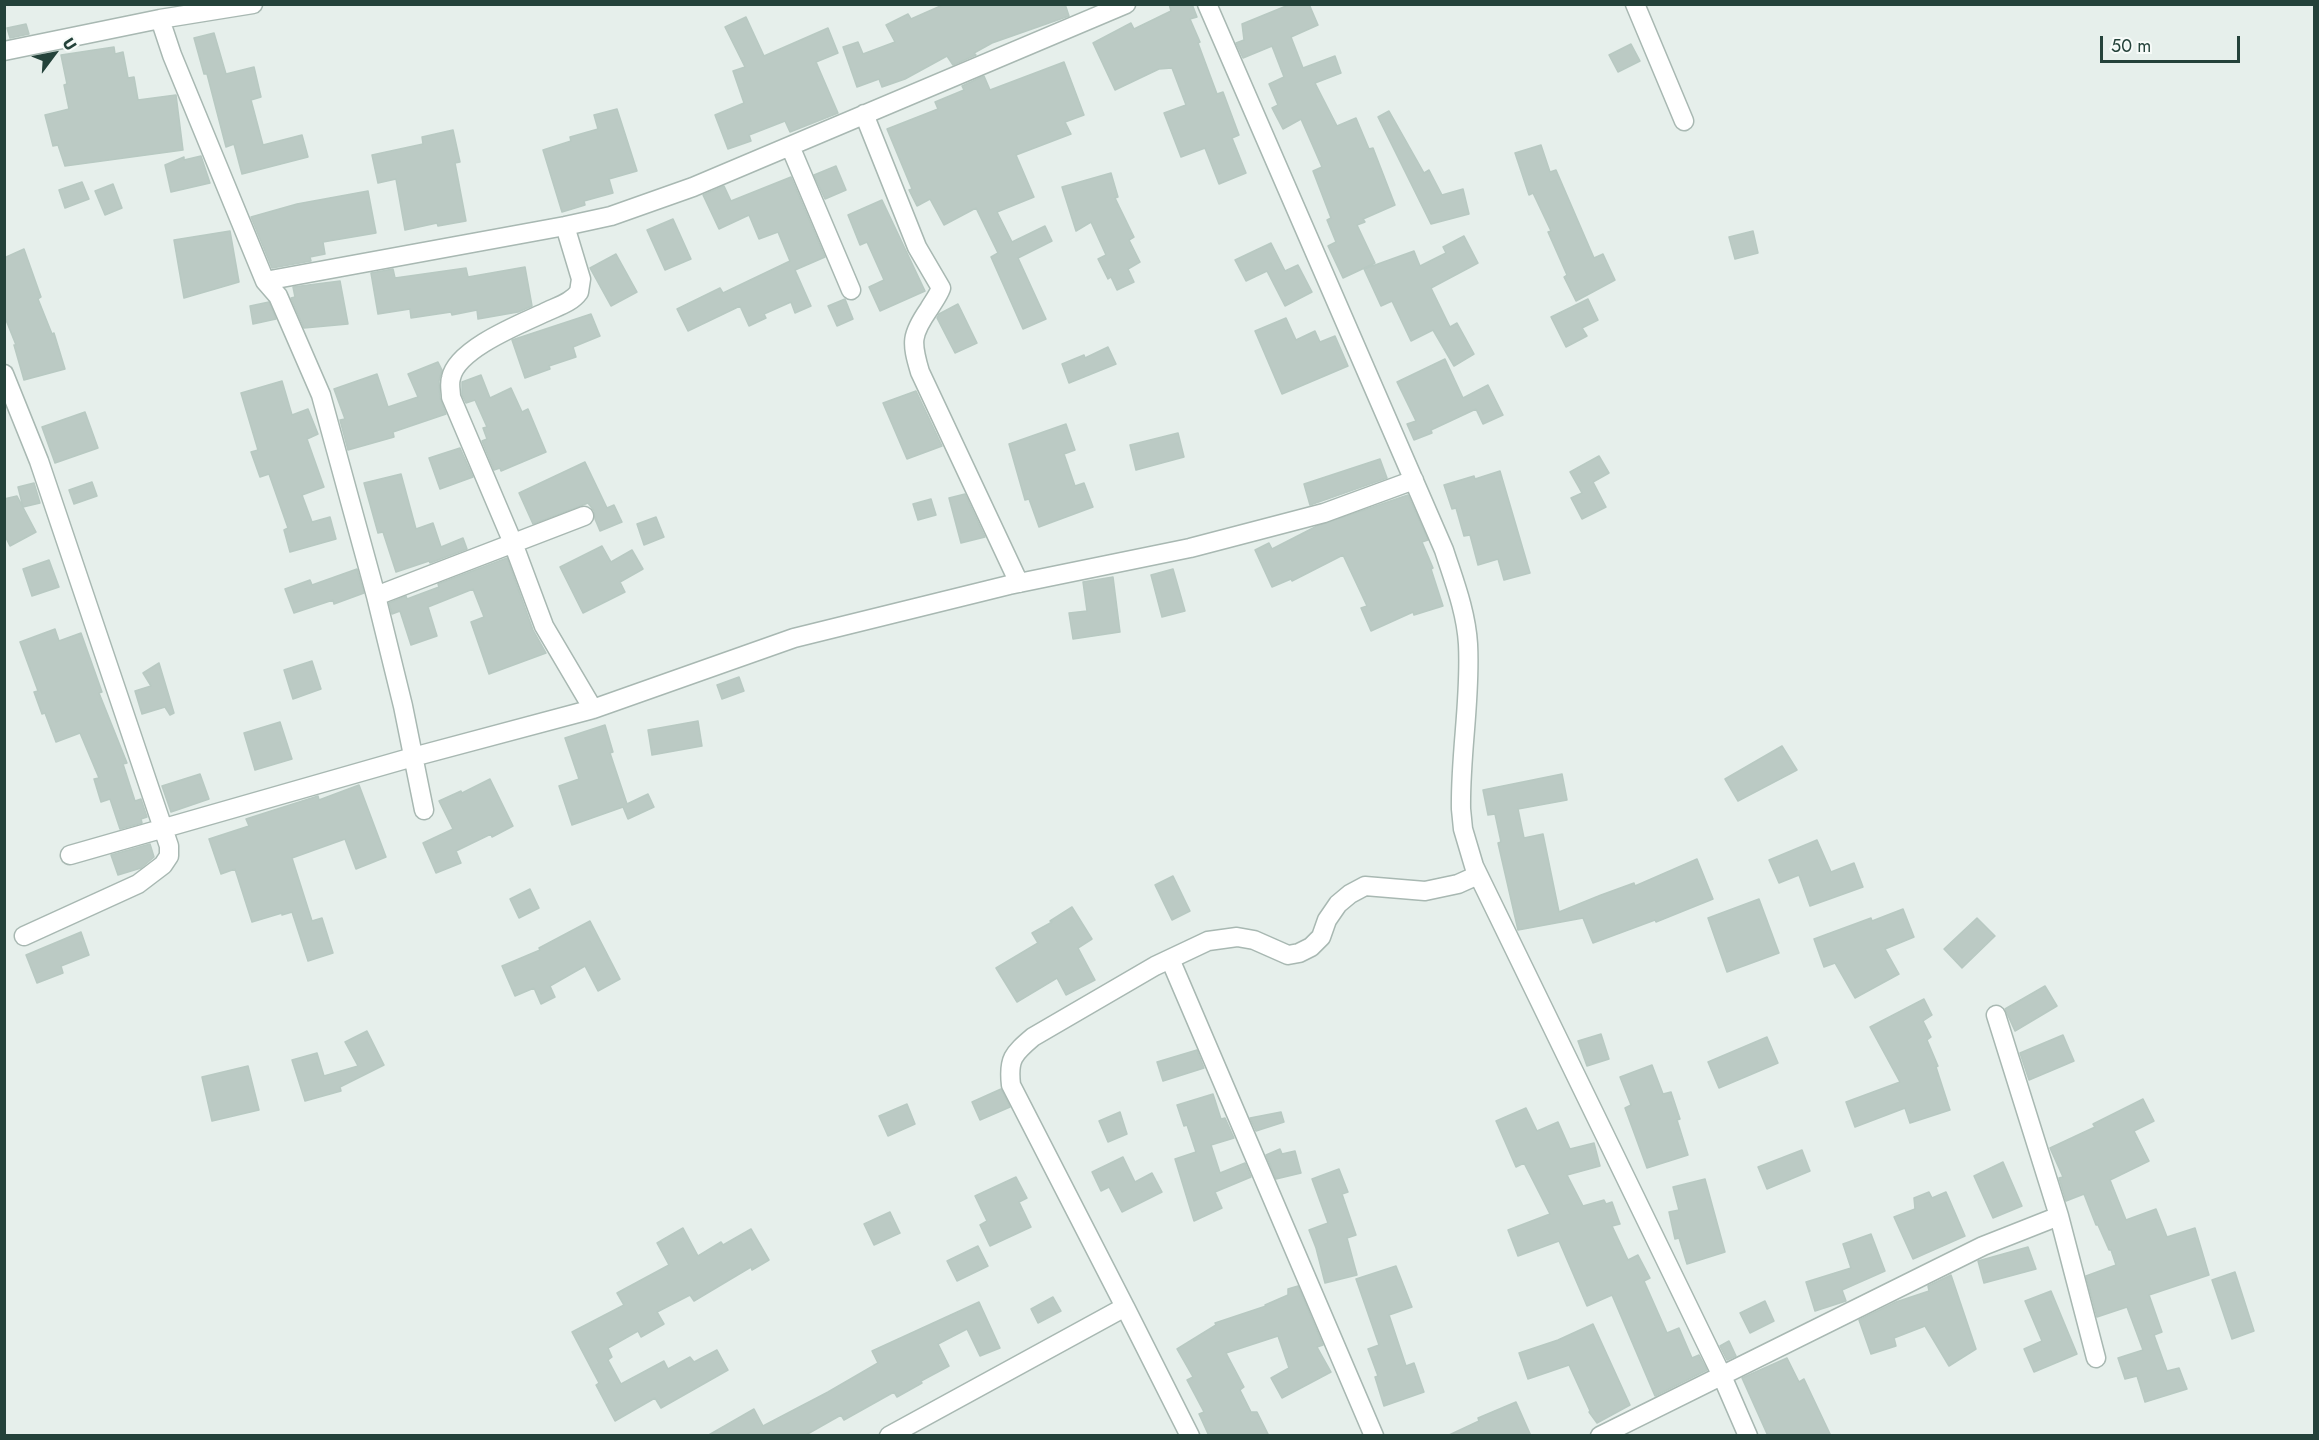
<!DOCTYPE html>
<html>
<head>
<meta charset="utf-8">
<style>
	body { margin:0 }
	#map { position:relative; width:2319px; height:1440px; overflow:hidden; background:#e6efeb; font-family:Jost,sans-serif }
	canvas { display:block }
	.frame { position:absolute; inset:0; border:6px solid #24423a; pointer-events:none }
	.north { position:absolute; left:24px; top:24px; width:60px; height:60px; -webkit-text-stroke:4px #f7fbf9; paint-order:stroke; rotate:58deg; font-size:16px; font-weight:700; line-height:24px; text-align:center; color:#24423a }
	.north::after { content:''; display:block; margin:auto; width:21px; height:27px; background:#24423a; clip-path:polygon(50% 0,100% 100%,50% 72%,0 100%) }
	.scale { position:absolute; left:2100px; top:36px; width:140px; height:27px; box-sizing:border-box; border:3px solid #24423a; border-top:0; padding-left:8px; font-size:18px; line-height:21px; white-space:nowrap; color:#24423a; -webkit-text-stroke:4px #f7fbf9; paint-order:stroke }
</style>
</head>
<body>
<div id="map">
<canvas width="2319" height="1440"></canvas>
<div class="frame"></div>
<div class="north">U</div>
<div class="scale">50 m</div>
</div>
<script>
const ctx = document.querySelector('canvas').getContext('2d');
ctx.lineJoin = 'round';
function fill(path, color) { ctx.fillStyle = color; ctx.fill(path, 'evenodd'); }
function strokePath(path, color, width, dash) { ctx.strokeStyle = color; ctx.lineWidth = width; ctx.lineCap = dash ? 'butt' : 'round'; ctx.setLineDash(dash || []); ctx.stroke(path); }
const building = new Path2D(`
	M945 4H1065L1069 16 992 43 974 53 976 55 953 65 947 56 905 79 882 87 879 79 857 87 843 47 858 42 863 54 895 42 886 25 908 14 911 19Z
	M1169 4H1192L1197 17 1190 19 1200 42 1198 43 1217 94 1223 92 1239 135 1232 138 1246 173 1219 184 1205 148 1181 157 1164 113 1186 105 1172 68 1159 69 1115 90 1093 43 1131 23 1134 29 1171 11Z
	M1291 4H1309L1318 25 1291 37 1303 68 1335 56 1341 73 1315 83 1337 126 1356 118 1369 149 1373 148 1395 205 1363 219 1365 222 1357 225 1375 263 1343 278 1328 246 1336 242 1327 220 1331 218 1313 171 1322 167 1301 119 1283 129 1272 108 1278 105 1269 84 1284 77 1272 46 1243 58 1236 43 1244 40 1242 24Z
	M746 17 764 56 828 28 838 53 816 62 838 113 790 132 785 121 749 135 751 141 728 149 715 115 744 103 733 71 745 67 725 27Z
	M26 24 29 34 10 38 7 28Z
	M214 33 226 74 254 67 261 97 251 100 263 145 302 135 308 157 242 174 234 144 226 147 207 74H204L194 38Z
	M1631 44 1640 61 1618 72 1609 55Z
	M114 47 115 54 123 52 128 78 134 77 138 100 176 95 183 150 65 166 58 145 53 146 45 115 69 109 64 85 67 84 61 55Z
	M1064 62 1084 115 1065 122 1071 134 1016 155 1034 197 997 212 1012 242 1045 226 1052 241 1018 258 1046 319 1023 329 991 257 998 253 976 208 944 225 930 199 917 206 909 190 912 189 887 129 938 109 935 102 964 90 962 86 984 76 990 90Z
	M617 109 637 171 609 179 613 193 584 201 585 205 562 212 543 150 571 141 570 137 598 129 594 115Z
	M1389 111 1424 173 1429 170 1442 195 1463 189 1469 214 1431 224 1378 117Z
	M453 130 460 162 455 163 466 221 438 226 437 223 405 230 396 179 378 183 372 155 423 144 422 137Z
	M1541 145 1550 172 1556 170 1594 258 1603 254 1615 280 1576 301 1564 277 1567 275 1548 232 1551 231 1533 193 1529 195 1515 153Z
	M201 156 210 183 171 192 165 165 184 157V160Z
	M836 166 846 190 825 199 814 175Z
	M1111 173 1118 197 1115 198 1134 237 1129 240 1140 262 1128 269 1134 282 1117 290 1111 277 1108 279 1098 259 1106 255 1091 222 1076 231 1062 187Z
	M791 177 825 257 795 270 811 306 795 313 791 302 764 314 766 318 749 326 740 306 688 331 677 309 720 288 723 293 790 261 778 232 759 239 749 215 719 229 703 195 724 186 731 201Z
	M82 182 89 199 65 208 59 190Z
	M113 184 122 208 105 215 95 191Z
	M368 191 376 233 323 242 325 254 310 257 311 261 272 268 251 217 297 204Z
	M882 200 925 291 880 311 869 287 884 280 867 242 860 245 848 215Z
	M673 219 691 259 665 270 647 230Z
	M230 231 239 282 184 298 174 240Z
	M1753 231 1758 253 1735 259 1729 237Z
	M1464 236 1478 263 1431 288 1450 327 1457 323 1474 354 1454 366 1433 330 1411 341 1392 301 1381 306 1364 269 1414 251 1420 266 1446 253 1443 247Z
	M1271 243 1285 271 1298 265 1312 292 1285 306 1267 271 1246 281 1235 260Z
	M24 249 41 297 38 299 52 334 54 333 65 369 24 380 14 345H16L4 315V258Z
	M616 254 637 292 611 306 590 268Z
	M525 267 532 306 518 312 478 319 477 310 452 315 451 312 411 318 410 309 378 314 371 273 393 269 395 278 466 268 468 277Z
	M340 281 348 324 304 328 291 298 295 297 293 287Z
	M845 299 853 319 837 326 828 306Z
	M1588 299 1598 320 1582 328 1587 336 1566 347 1551 317Z
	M269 302 276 319 253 324 250 306Z
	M958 304 977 343 955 353 937 318 939 314Z
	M591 314 600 336 573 347 576 357 549 366 550 369 525 378 512 340Z
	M1286 318 1296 340 1315 331 1320 342 1335 336 1348 366 1282 394 1255 331Z
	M1108 347 1116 364 1069 383 1062 364 1084 355 1085 358Z
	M1445 359 1463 398 1488 385 1503 415 1483 424 1476 409 1431 430 1432 433 1414 440 1407 424 1416 421 1397 382Z
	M438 362 442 370 439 381 440 398 446 414 393 432 394 437 348 450 340 420 345 419 334 389 377 374 388 407 418 397 408 374Z
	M481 375 490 398 511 388 522 412 528 409 546 452 501 471 500 468 494 470 482 441 487 439 483 428 487 427 475 400 466 403 462 395V382Z
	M282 381 292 415 308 409 318 434 307 439 324 487 302 495 312 522 330 517 336 539 290 552 284 530 288 528 269 474 260 477 251 452 258 450 241 393Z
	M916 391 942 446 907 459 883 403Z
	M85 412 98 448 55 463 42 427Z
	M1066 424 1075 450 1064 454 1075 486 1084 483 1093 507 1039 527 1029 499 1025 500 1009 444Z
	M1178 433 1184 457 1136 470 1130 445Z
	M460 448 473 477 440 489 429 458Z
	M1599 456 1609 473 1593 482 1606 507 1582 519 1571 498 1582 493 1570 472Z
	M1380 459 1387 478 1310 505 1304 484Z
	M585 462 607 508 614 505 622 522 600 531 595 519 594 511 588 503 533 524 519 493Z
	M1500 471 1530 573 1504 580 1498 559 1478 565 1470 535 1464 536 1456 508 1452 509 1444 485 1474 476 1475 479Z
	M401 474 416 529 433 523 441 547 463 538 467 549 430 563 429 561 396 572 383 532 378 533 364 483Z
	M92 482 97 496 74 504 69 490Z
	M34 483 40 503 23 507 18 487Z
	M965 494 985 537 961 543 949 498Z
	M1408 495 1428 540 1422 542 1433 568 1431 569 1443 606 1414 615 1413 612 1371 631 1361 608 1367 606 1343 555 1292 581 1291 579 1272 587 1255 550 1269 543 1272 549 1317 526Z
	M17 496 36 532 10 546 4 534V499Z
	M931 499 936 515 918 520 913 504Z
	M656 517 664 537 644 545 637 524Z
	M602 546 611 562 632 550 643 569 620 582 625 592 583 613 560 567Z
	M507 558 533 630 546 653 489 674 471 622 484 617 473 589 428 607 437 636 411 645 400 611 392 614 389 603 406 596 407 599 439 587 438 584Z
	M49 560 59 587 32 596 23 569Z
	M357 569 364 593 334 604 333 600 294 613 285 589 310 580 312 585Z
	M1173 569 1185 611 1162 617 1151 575Z
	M1113 577 1120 632 1073 639 1069 613 1087 611 1083 582Z
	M55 629 59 641 81 633 102 692 99 693 127 763 123 764 135 801 141 799 147 817 141 819 142 823 120 829 110 799 101 802 94 779 99 778 80 733 56 742 45 713 42 714 34 692 38 691 20 642Z
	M312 661 321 689 293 699 284 670Z
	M159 663 174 713 170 715 165 707 142 714 135 691 151 686 143 673Z
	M739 677 744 691 722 699 717 685Z
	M698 721 702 746 652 755 648 730Z
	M280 722 292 759 255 770 244 733Z
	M605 725 613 752 610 753 627 804 648 794 654 807 628 819 623 807 572 825 559 786 579 779 565 738Z
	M1782 746 1797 770 1738 801 1725 779Z
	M200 774 209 799 171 812 162 786Z
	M1562 774 1567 800 1518 809 1524 838 1543 834 1559 912 1601 895 1634 883 1635 886 1697 859 1713 899 1656 922 1655 920 1593 943 1583 918 1518 930 1498 843 1501 842 1495 814 1488 815 1483 790Z
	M490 779 513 826 492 837 491 834 456 851 461 863 436 873 423 843 453 829 439 801 461 791 462 793Z
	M359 785 386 857 356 869 345 839 292 858 312 921 322 918 333 953 308 961 292 912 282 915V913L252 922 235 869 221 874 209 839 249 826 246 819 318 796 319 800Z
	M1817 840 1831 872 1854 863 1863 887 1810 906 1799 875 1779 883 1769 860Z
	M150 844 154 857 141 868 118 875 111 855Z
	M1173 876 1190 911 1172 920 1155 885Z
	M530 889 539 908 519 918 510 899Z
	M1759 899 1779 953 1727 972 1708 918Z
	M1072 907 1092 939 1078 948 1095 980 1066 995 1057 978 1017 1002 996 968 1038 943 1032 933 1052 922 1050 921Z
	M1903 909 1914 937 1885 949 1899 974 1855 998 1835 963 1824 967 1814 939 1871 918 1872 921Z
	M1977 918 1995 936 1962 968 1944 949Z
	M590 921 620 979 598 991 585 966 550 986 555 997 541 1004 534 988 515 996 502 966 540 950 539 948Z
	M81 932 89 955 61 966 63 973 37 983 26 955Z
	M2045 986 2057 1006 2015 1031 2005 1009Z
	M1924 999 1932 1015 1923 1021 1931 1037 1927 1040 1938 1066 1936 1067 1950 1110 1910 1123 1905 1108 1855 1127 1846 1102 1900 1082 1870 1027Z
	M367 1031 384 1065 340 1087 341 1091 305 1101 292 1060 317 1053 324 1076 358 1066 345 1042Z
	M1601 1034 1609 1059 1587 1066 1578 1041Z
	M2063 1035 2074 1061 2029 1080 2020 1053Z
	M1767 1037 1778 1063 1719 1088 1708 1062Z
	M1197 1050 1204 1068 1163 1081 1157 1062Z
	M1652 1065 1663 1094 1671 1092 1680 1119 1677 1120 1688 1155 1647 1168 1625 1108 1631 1105 1620 1077Z
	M248 1066 259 1110 212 1121 202 1077Z
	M1001 1089 1010 1107 980 1120 972 1102Z
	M1213 1094 1221 1119 1225 1118 1234 1138 1211 1145 1220 1173 1245 1163 1251 1177 1215 1192 1222 1208 1194 1221 1175 1159 1196 1152 1187 1125 1184 1126 1177 1105Z
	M2143 1099 2154 1121 2134 1131 2149 1161 2110 1180 2126 1220 2156 1209 2167 1237 2195 1228 2209 1275 2149 1295 2162 1332 2154 1335 2167 1371 2179 1368 2187 1389 2145 1402 2137 1376 2125 1379 2118 1358 2143 1350 2127 1307 2097 1317 2086 1276 2116 1265 2111 1250H2109L2098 1225H2096L2084 1194 2066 1201 2059 1178 2063 1177 2050 1148 2095 1127 2093 1124Z
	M907 1104 915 1124 888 1136 879 1116Z
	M1526 1108 1537 1131 1558 1122 1570 1149 1594 1143 1600 1166 1567 1175 1583 1206 1604 1200 1606 1204 1612 1202 1620 1224 1612 1226 1628 1260 1638 1255 1650 1278 1644 1281 1667 1333 1679 1328 1692 1358 1699 1355 1707 1370 1655 1396 1612 1295 1587 1306 1559 1241 1518 1256 1508 1230 1550 1214 1524 1163 1516 1167 1496 1121Z
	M1120 1112 1127 1134 1108 1142 1099 1121Z
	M1281 1112 1284 1122 1256 1131 1250 1118Z
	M1280 1149 1282 1154 1295 1151 1301 1173 1276 1179 1266 1155Z
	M1802 1150 1810 1171 1767 1189 1758 1167Z
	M1123 1157 1135 1182 1152 1173 1162 1192 1122 1212 1109 1187 1101 1191 1092 1172Z
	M2003 1162 2022 1206 1993 1218 1974 1176Z
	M1339 1169 1348 1192 1342 1194 1356 1235 1347 1238 1357 1275 1325 1283 1316 1248 1309 1230 1328 1223 1312 1179Z
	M1016 1177 1027 1198 1019 1202 1031 1227 990 1246 980 1225 987 1221 975 1196Z
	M1705 1179 1725 1252 1687 1264 1679 1238 1675 1239 1669 1212 1679 1210 1673 1187Z
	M1929 1192 1932 1198 1946 1192 1965 1236 1913 1259 1894 1217 1915 1209 1914 1198Z
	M890 1212 900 1233 874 1245 864 1224Z
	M683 1228 698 1256 721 1242 723 1245 751 1229 769 1260 752 1270 751 1267 694 1301 690 1295 657 1312 664 1324 641 1337 638 1331 608 1348 612 1357 608 1360 621 1384 664 1361 668 1369 690 1357 694 1362 717 1350 728 1370 661 1408 655 1398 615 1421 596 1385 599 1383 572 1332 624 1305 617 1293 669 1265 657 1243Z
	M1871 1234 1885 1271 1842 1290 1846 1301 1815 1311 1806 1282 1851 1268 1843 1244Z
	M978 1246 988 1266 957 1281 947 1261Z
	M2028 1247 2036 1269 1984 1283 1978 1261Z
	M1396 1266 1412 1307 1389 1315 1406 1366 1414 1363 1424 1392 1384 1406 1375 1377 1378 1376 1368 1349 1379 1345 1356 1279Z
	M2235 1272 2254 1331 2232 1339 2212 1280Z
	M1951 1275 1976 1349 1949 1366 1925 1326 1894 1338 1896 1346 1871 1354 1859 1320 1896 1302 1929 1291 1928 1286Z
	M1298 1286 1323 1345 1317 1347 1331 1372 1282 1398 1271 1378 1289 1368 1278 1336 1226 1353 1244 1387 1240 1390 1251 1412H1257L1269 1436H1209L1199 1414 1204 1412 1187 1380 1193 1377 1177 1349 1216 1325 1215 1323 1266 1306 1265 1305 1288 1295V1289Z
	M2051 1291 2077 1354 2034 1372 2024 1349 2042 1341 2025 1301Z
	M1053 1297 1061 1311 1038 1323 1031 1309Z
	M1765 1301 1774 1321 1750 1333 1740 1313Z
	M979 1302 1000 1348 980 1356 967 1329 938 1344 949 1366 921 1381 922 1383 897 1397 894 1392 844 1420 841 1415 804 1436H707L754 1409 763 1426 828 1392 878 1363 872 1351Z
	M1593 1324 1630 1405 1597 1423 1589 1412 1590 1411 1569 1365 1528 1379 1519 1353 1558 1340Z
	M1729 1341 1736 1356 1727 1360 1720 1346Z
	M1787 1358 1799 1382 1804 1379 1831 1436H1768L1742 1378Z
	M1516 1402 1531 1436H1447L1479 1421 1478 1418Z`);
fill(building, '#bbcac4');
strokePath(building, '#b8c9c2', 1.5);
const minor = new Path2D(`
	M1207 4 1444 550C1454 581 1466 611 1468 644 1471 699 1460 754 1461 809L1463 829 1474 866 1722 1376 1748 1436
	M1635 4 1684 121
	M160 19 172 55 265 281 278 296 321 395 376 596 403 706 424 810
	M4 51 160 19 253 4
	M864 114 917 247 941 288C938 296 933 302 929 309 911 335 911 342 920 372L1019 583
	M790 146 851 290
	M565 226 581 279 579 292C572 302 559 306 548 311 523 323 457 348 451 378 449 384 451 391 451 397L513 543 544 626 593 709
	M265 281 565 226 611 216 693 187 1126 4
	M4 374 39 461 169 846V856L163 865 138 884 24 936
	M376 596 584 516
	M70 855 413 757 593 709 794 638 1009 585 1190 548 1324 513 1414 480
	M1170 959 1374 1436
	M1996 1015 2059 1216
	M1125 1307 1011 1085C1008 1059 1013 1054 1033 1037L1155 966 1208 941 1237 937 1254 940 1288 955 1299 953 1311 947 1321 937 1327 920 1338 904 1350 894 1365 886 1425 891 1458 884 1478 875
	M889 1436 1125 1307 1190 1436
	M1600 1436 1983 1246 2059 1216 2096 1358`);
strokePath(minor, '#a8b8b2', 21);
strokePath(minor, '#fff', 18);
</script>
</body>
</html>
